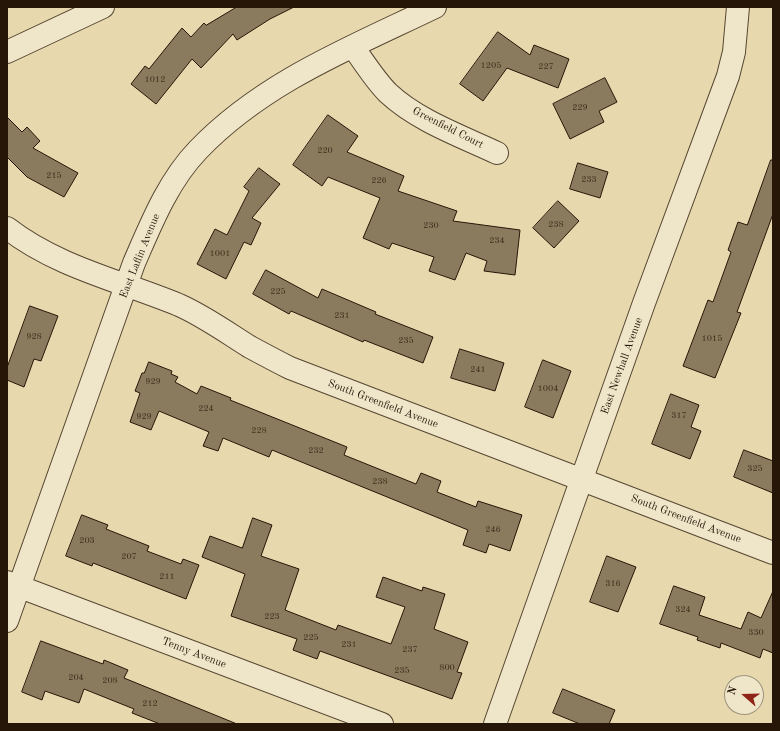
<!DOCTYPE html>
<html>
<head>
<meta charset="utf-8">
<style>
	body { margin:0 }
	#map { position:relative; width:780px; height:731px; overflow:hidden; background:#e7d8ad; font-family:"Old Standard TT",serif }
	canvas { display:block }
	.frame { position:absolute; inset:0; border:8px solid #261608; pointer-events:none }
	.north { position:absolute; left:724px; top:675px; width:40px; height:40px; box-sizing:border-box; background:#efe6ca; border:1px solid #9f937c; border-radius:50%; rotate:290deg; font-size:11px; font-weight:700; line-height:16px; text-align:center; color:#261608 }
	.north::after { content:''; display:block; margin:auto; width:14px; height:18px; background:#8f2418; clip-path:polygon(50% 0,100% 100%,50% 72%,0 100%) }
</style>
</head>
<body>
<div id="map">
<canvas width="780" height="731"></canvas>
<div class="frame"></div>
<div class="north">N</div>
</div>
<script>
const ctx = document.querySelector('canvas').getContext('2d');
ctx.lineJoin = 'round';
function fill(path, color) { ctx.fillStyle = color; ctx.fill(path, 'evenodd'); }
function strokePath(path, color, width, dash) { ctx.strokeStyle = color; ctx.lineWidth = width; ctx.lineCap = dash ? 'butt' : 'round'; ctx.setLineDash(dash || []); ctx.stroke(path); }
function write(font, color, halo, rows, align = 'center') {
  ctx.font = font + ' "Old Standard TT",serif'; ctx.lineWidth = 3.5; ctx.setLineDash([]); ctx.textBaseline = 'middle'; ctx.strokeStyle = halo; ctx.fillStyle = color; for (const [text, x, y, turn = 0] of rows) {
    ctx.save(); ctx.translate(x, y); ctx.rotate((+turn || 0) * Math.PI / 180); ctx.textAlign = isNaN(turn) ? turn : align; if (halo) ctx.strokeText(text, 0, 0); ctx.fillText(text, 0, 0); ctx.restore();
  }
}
const building = new Path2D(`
	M237 7H294L270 19 237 40 233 34 201 68 192 59 156 104 131 84 145 66 149 69 182 28 191 37 204 23 206 25Z
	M498 32 530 55 534 45 569 59 558 88 507 68 483 101 460 84Z
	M605 78 617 102 599 111 604 122 570 139 553 104Z
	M328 115 358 136 347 152 404 176 398 191 457 211 453 221 520 230 515 275 484 271 487 261 466 253 455 280 429 271 434 257 392 243 389 249 363 238 380 198 328 177 322 186 293 165Z
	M7 117 22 132 27 127 40 141 33 148 78 173 64 197 27 177 7 157Z
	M771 160H773V214L737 312 741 313 715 378 683 366 708 300 713 302 731 252 728 250 738 222 747 225Z
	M578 163 608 172 600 198 570 189Z
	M259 168 280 184 252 218 261 223 251 245 244 242 226 279 197 264 215 229 227 235 249 191 244 187Z
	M558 201 579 221 554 248 533 228Z
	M266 270 318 298 322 289 376 312 375 314 433 337 423 363 364 340 363 342 291 311 289 314 253 294Z
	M30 306 58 316 41 361 34 359 24 387 7 380V368Z
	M460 349 504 363 495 391 451 378Z
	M543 360 571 371 553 418 525 407Z
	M149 362 172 371 171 374 178 377 175 382 197 394 201 386 231 398 230 400 347 447 344 455 416 484 421 473 441 481 437 492 476 507 478 501 522 515 510 551 489 544 486 553 463 545 468 530 272 450 269 457 223 438 218 451 203 446 209 432 159 411 151 430 130 422 140 393 135 391 142 373H144Z
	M671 394 699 405 691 427 701 431 690 459 652 444Z
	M744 450 773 461V493L734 477Z
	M82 515 108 525 106 529 149 546 147 551 181 564 183 559 199 565 186 599 93 563 92 566 66 556Z
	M253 518 272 525 261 556 299 569 285 610 336 630 338 625 391 644 405 607 376 597 383 577 422 591 423 587 445 594 434 629 468 642 457 672 462 673 452 699 320 651 317 659 293 650 297 639 231 616 245 574 202 557 210 536 242 548Z
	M607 556 636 567 618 612 590 602Z
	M674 586 705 597 699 615 741 629 748 612 761 618 773 591V653L763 649 760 658 721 643 720 648 697 640 698 637 660 624Z
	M41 641 103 664 104 660 128 670 124 678 237 724H160L132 713 134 709 84 689 79 703 45 691 42 700 22 692Z
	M563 689 615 710 609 724H580L553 713Z`);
fill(building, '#8a7b5e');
strokePath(building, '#261608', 1);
const minor = new Path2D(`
	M353 47C364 62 375 80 388 93 418 121 461 136 497 153
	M7 52 103 7
	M7 228C57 267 121 281 179 305 204 316 226 332 250 347 263 354 276 361 290 368L773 553
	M7 582 382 724
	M7 621 134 263C151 224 168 181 198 150 263 82 352 47 435 7
	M495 724 644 303 728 76 734 52 738 7`);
strokePath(minor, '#564631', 24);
strokePath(minor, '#efe6ca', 22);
write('9px', '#3f2f1e', null, [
	["1205",491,66],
	["227",546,67],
	["1012",155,80],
	["229",580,108],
	["220",325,151],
	["215",54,176],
	["233",589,180],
	["226",379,181],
	["238",556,225],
	["230",431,226],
	["234",497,241],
	["1001",220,254],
	["225",278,292],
	["231",342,316],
	["928",34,337],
	["1015",712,339],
	["235",406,341],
	["241",478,370],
	["929",153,382],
	["1004",548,389],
	["224",206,409],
	["317",679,416],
	["929",144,417],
	["228",259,431],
	["232",316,451],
	["325",755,469],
	["238",380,482],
	["246",493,530],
	["203",87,541],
	["207",129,557],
	["211",167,577],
	["316",613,584],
	["324",683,610],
	["223",272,617],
	["330",756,633],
	["225",311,638],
	["231",349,645],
	["237",410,650],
	["800",447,668],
	["235",402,671],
	["204",76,678],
	["208",110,681],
	["212",150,704]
]);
write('11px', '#261608', '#efe6ca', [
	["Greenfield Court",448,128,27],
	["East Laflin Avenue",140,256,-68],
	["East Newhall Avenue",622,366,-70],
	["South Greenfield Avenue",383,404,21],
	["South Greenfield Avenue",686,519,21],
	["Tenny Avenue",194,653,21]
]);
</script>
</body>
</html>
